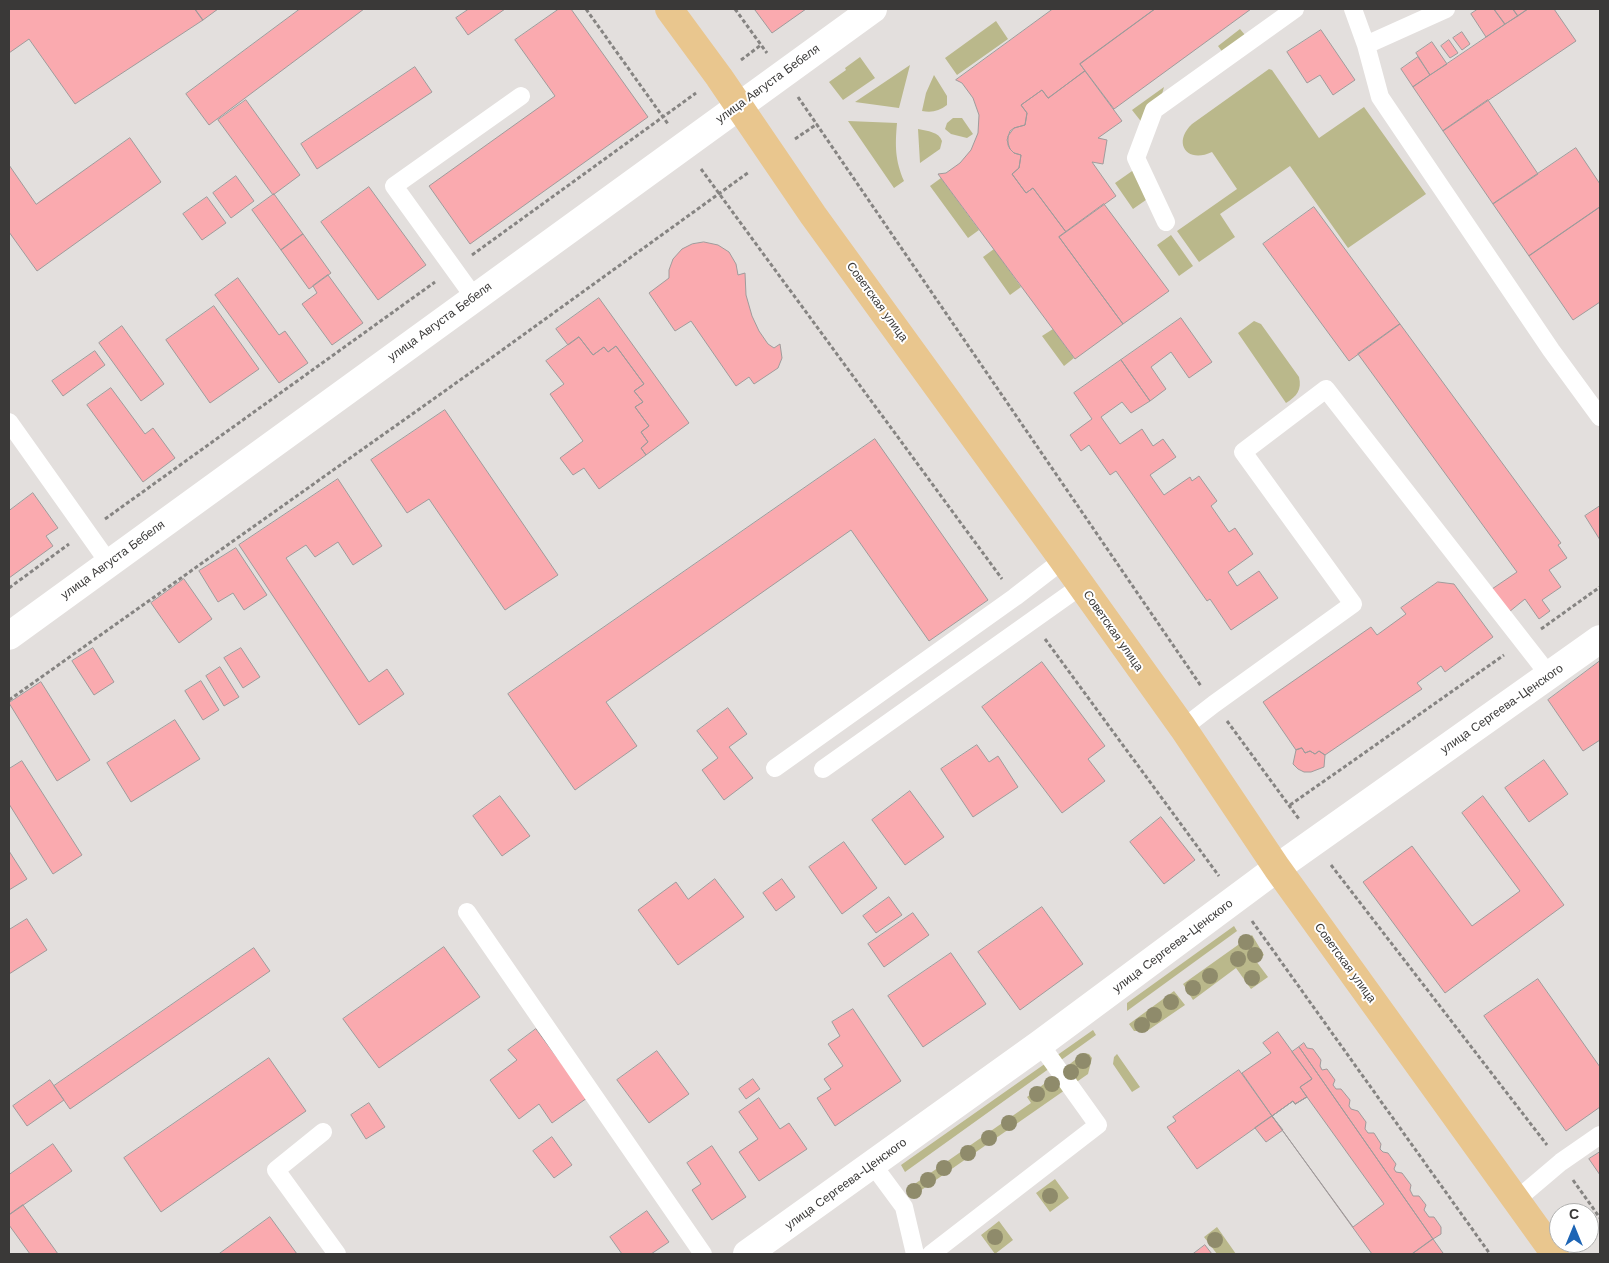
<!DOCTYPE html>
<html>
<head>
<meta charset="utf-8">
<style>
	body { margin:0 }
	#map { position:relative; width:1609px; height:1263px; overflow:hidden; background:#e3dfdd; font-family:"Work Sans",sans-serif }
	canvas { display:block }
	.frame { position:absolute; inset:0; border:10px solid #3a3938; pointer-events:none }
	.north { position:absolute; left:1549px; top:1203px; width:50px; height:50px; box-sizing:border-box; background:#fff; border:1px solid #b0b0af; border-radius:50%; rotate:0deg; font-size:14px; font-weight:700; line-height:20px; text-align:center; color:#3a3938 }
	.north::after { content:''; display:block; margin:auto; width:18px; height:22px; background:#1e65b5; clip-path:polygon(50% 0,100% 100%,50% 72%,0 100%) }
</style>
</head>
<body>
<div id="map">
<canvas width="1609" height="1263"></canvas>
<div class="frame"></div>
<div class="north">С</div>
</div>
<script>
const ctx = document.querySelector('canvas').getContext('2d');
ctx.lineJoin = 'round';
function fill(path, color) { ctx.fillStyle = color; ctx.fill(path, 'evenodd'); }
function strokePath(path, color, width, dash) { ctx.strokeStyle = color; ctx.lineWidth = width; ctx.lineCap = dash ? 'butt' : 'round'; ctx.setLineDash(dash || []); ctx.stroke(path); }
function write(font, color, halo, rows, align = 'center') {
  ctx.font = font + ' "Work Sans",sans-serif'; ctx.lineWidth = 4; ctx.setLineDash([]); ctx.textBaseline = 'middle'; ctx.strokeStyle = halo; ctx.fillStyle = color; for (const [text, x, y, turn = 0] of rows) {
    ctx.save(); ctx.translate(x, y); ctx.rotate((+turn || 0) * Math.PI / 180); ctx.textAlign = isNaN(turn) ? turn : align; if (halo) ctx.strokeText(text, 0, 0); ctx.fillText(text, 0, 0); ctx.restore();
  }
}
fill(new Path2D(`
	M996 21 1008 39 957 75 945 58Z
	M1240 29 1250 41 1227 58 1218 46Z
	M860 57 875 78 843 100 829 82 846 70 845 68Z
	M910 65 899 108 855 102Z
	M1269 69 1272 70 1319 138 1364 107 1426 194 1348 248 1290 166 1220 214 1235 237 1199 262 1177 231 1237 189 1212 152C1187 164 1172 143 1192 124Z
	M934 75 947 96V105C939 111 932 113 922 111L926 93Z
	M1164 87 1151 134 1132 110Z
	M953 118H962L973 134 967 138 951 134 945 129 947 123Z
	M848 121 897 123C895 146 895 160 904 181L894 188Z
	M918 129C928 131 939 132 942 141L940 149 920 163Z
	M1135 169 1153 195 1133 209 1115 183Z
	M941 178 979 230 968 238 930 186Z
	M1171 235 1193 266 1179 276 1157 245Z
	M994 249 1021 287 1010 295 983 257Z
	M1254 321 1261 324 1299 377C1302 390 1297 396 1286 403L1238 333Z
	M1053 329 1074 358 1064 366 1042 336Z
	M1234 926 1237 931 1127 1011V1003Z
	M1252 935 1264 955 1256 961 1268 977 1251 989 1236 968 1193 1000 1183 984Z
	M1174 991 1185 1005 1147 1031H1134L1129 1024Z
	M1093 1030 1096 1035 905 1172 901 1165Z
	M1084 1053 1089 1054 1092 1058 1088 1074 910 1198 906 1190 1031 1103 1027 1097Z
	M1117 1054 1140 1087 1132 1092 1113 1064 1114 1057Z
	M1055 1179 1069 1198 1050 1212 1036 1193Z
	M999 1221 1013 1240 995 1254 981 1235Z
	M1217 1227 1236 1254H1217L1204 1237Z`), '#bab88b');
const building = new Path2D(`
	M9 9H195L203 20 75 104 29 39 9 53Z
	M195 9H218L203 20Z
	M300 9H364L209 125 186 94Z
	M469 9H505L468 35 456 18Z
	M559 9H571L648 117 470 244 429 186 555 96 515 40Z
	M756 9H806L772 33 755 10Z
	M1053 9H1155L1080 64 1085 71 1048 98 1042 90 1021 105 1027 113 1025 125 1014 128 1008 136V145L1010 149 1014 153 1021 155 1019 168 1012 174 1026 193 1033 188 1066 232 1059 237 1123 324 1075 359 938 174 946 173 960 163 971 150 978 133 979 115 973 98 962 83 956 80Z
	M1155 9H1251L1114 109 1080 64Z
	M1478 9H1494L1505 24 1486 37 1471 14Z
	M1494 9H1513L1518 16 1505 24Z
	M1513 9H1528L1518 16Z
	M1528 9H1554L1576 41 1443 131 1413 87Z
	M1321 30 1355 80 1333 95 1320 75 1307 83 1287 52Z
	M1462 32 1470 44 1462 50 1453 38Z
	M1449 40 1458 53 1450 58 1441 46Z
	M1432 42 1447 64 1430 75 1416 53Z
	M1418 57 1430 75 1413 87 1401 69Z
	M415 67 432 92 317 169 301 144Z
	M1085 71 1122 121 1098 138 1107 140 1103 164 1092 162 1116 196 1066 232 1033 188 1026 193 1012 174 1019 168 1021 155 1014 153 1010 149 1007 140 1010 131 1014 128 1025 125 1027 113 1021 105 1042 90 1048 98Z
	M246 100 300 175 273 195 218 120Z
	M1488 100 1538 174 1493 204 1443 131Z
	M130 138 161 182 37 271 9 232V165L36 204Z
	M1576 148 1600 184V207L1529 256 1493 204Z
	M236 176 254 201 231 218 213 193Z
	M369 187 426 265 378 300 321 222Z
	M274 194 303 234 281 250 252 210Z
	M207 197 226 223 202 240 183 214Z
	M1104 204 1169 291 1123 324 1059 237Z
	M1314 207 1400 324 1349 361 1263 244Z
	M1600 207V302L1573 320 1529 256Z
	M303 234 331 273 309 289 281 250Z
	M704 242 718 245 729 252 736 264 738 275 745 273 746 295 752 316 759 331 768 344 774 348 780 344 782 358 778 368 754 384 749 377 736 386 691 321 675 331 649 293 669 278V270L673 259 682 249 692 244Z
	M328 275 363 323 332 345 302 304 317 293 313 286Z
	M238 278 279 335 285 331 308 363 279 383 215 295Z
	M599 298 689 423 646 455 641 448 648 442 641 432 649 426 635 407 643 402 634 391 644 384 616 346 608 352 604 347 593 355 579 337 568 345 556 329Z
	M214 306 259 369 210 403 166 340Z
	M1181 318 1212 362 1189 378 1171 352 1151 367 1166 389 1150 401 1121 360Z
	M1400 324 1561 543 1558 545 1567 558 1549 570 1561 587 1542 600 1550 611 1539 619 1525 599 1509 612 1492 589 1517 572 1358 354Z
	M122 326 164 384 141 401 99 343Z
	M579 337 593 355 604 347 608 352 616 346 644 384 634 391 643 402 635 407 649 426 641 432 648 442 641 448 646 455 599 489 584 468 573 475 560 458 583 441 550 394 564 384 546 361Z
	M95 351 105 365 63 396 52 381Z
	M1121 360 1150 401 1131 413 1122 402 1101 417 1120 444 1142 429 1153 446 1163 439 1176 457 1150 475 1164 495 1190 477 1192 481 1199 476 1217 501 1211 506 1229 532 1235 528 1253 554 1228 572 1237 586 1259 571 1278 598 1231 630 1210 599 1207 601 1116 471 1110 475 1089 445 1081 451 1070 435 1092 419 1074 393Z
	M111 388 145 434 153 428 175 458 143 482 87 405Z
	M445 410 558 575 505 610 429 499 407 513 371 460Z
	M875 439 988 600 929 641 851 530 606 702 637 746 575 790 508 694Z
	M338 479 382 546 353 565 338 542 315 557 306 545 286 558 369 682 387 669 404 694 359 725 239 545Z
	M33 493 58 528 46 536 53 546 9 578V511Z
	M1600 506V540L1585 516Z
	M236 548 267 595 244 610 233 593 218 602 199 571Z
	M184 579 212 619 179 643 151 603Z
	M1438 582 1454 584 1493 637 1445 672 1441 666 1417 683 1422 689 1325 755 1319 751 1315 754 1310 751 1305 753 1302 748 1296 750 1263 702 1371 627 1377 635 1406 614 1401 608Z
	M93 648 114 682 94 695 72 661Z
	M241 648 260 677 243 688 224 658Z
	M1600 661V740L1583 751 1548 700Z
	M1042 662 1105 746 1088 759 1105 781 1062 813 982 707Z
	M220 667 239 697 224 706 206 676Z
	M201 681 219 710 203 720 185 691Z
	M41 682 90 760 57 781 9 703Z
	M728 708 747 734 729 747 753 778 724 800 702 770 718 758 697 731Z
	M175 720 200 759 131 802 107 763Z
	M977 745 989 762 998 756 1018 787 973 817 941 769Z
	M1302 748 1305 753 1310 751 1315 754 1319 751 1325 755 1324 767 1311 772H1304L1298 769 1293 764 1296 750Z
	M1544 760 1568 794 1529 822 1505 788Z
	M22 761 82 855 53 874 9 804V769Z
	M910 791 944 837 905 865 872 820Z
	M500 796 530 836 502 856 473 816Z
	M1483 796 1564 905 1445 993 1363 882 1412 846 1472 926 1520 891 1462 813Z
	M1161 817 1195 860 1164 884 1130 842Z
	M844 842 877 888 842 914 809 867Z
	M9 851 27 879 9 890Z
	M715 879 744 917 678 965 638 910 676 882 688 899Z
	M782 879 795 897 776 911 763 893Z
	M889 897 902 915 876 933 863 916Z
	M1042 907 1083 964 1020 1010 978 952Z
	M913 913 929 935 884 967 868 944Z
	M27 919 47 950 9 974V930Z
	M444 947 480 997 379 1068 343 1019Z
	M254 948 270 971 70 1109 54 1086Z
	M951 953 986 1004 923 1047 888 996Z
	M1538 979 1600 1067V1107L1566 1131 1484 1016Z
	M853 1009 901 1081 835 1126 817 1098 831 1089 824 1079 843 1066 828 1044 840 1036 832 1022Z
	M536 1029 587 1098 552 1123 539 1104 519 1119 490 1080 517 1060 508 1050Z
	M1278 1032 1312 1079 1300 1087 1307 1097 1295 1104 1293 1101 1272 1116 1242 1073 1271 1053 1263 1043Z
	M1304 1043 1307 1048 1313 1049 1321 1060 1320 1066 1322 1070 1327 1069 1335 1080 1333 1085 1336 1089H1341L1350 1100 1349 1106 1351 1109 1358 1111 1366 1122 1365 1129 1368 1133H1374L1381 1144 1380 1149 1383 1152 1388 1153 1396 1164 1394 1169 1396 1172 1402 1173 1411 1185 1410 1190 1413 1196H1419L1426 1205 1424 1210 1429 1217H1434L1441 1227V1234L1433 1239 1299 1047Z
	M1299 1047 1433 1239 1412 1254H1372L1272 1116 1293 1101 1295 1104 1307 1097 1300 1087 1312 1079 1292 1052Z
	M657 1051 689 1094 649 1123 617 1080Z
	M269 1058 306 1111 161 1212 124 1158Z
	M1239 1070 1272 1116 1197 1169 1167 1127 1176 1121 1173 1117Z
	M753 1079 760 1089 746 1099 739 1089Z
	M50 1080 64 1100 27 1126 13 1106Z
	M1307 1097 1384 1204 1353 1227 1272 1116 1293 1101 1295 1104Z
	M759 1098 780 1129 789 1123 807 1149 759 1181 739 1152 758 1139 739 1112Z
	M369 1103 385 1127 366 1139 351 1115Z
	M1272 1116 1283 1130 1266 1142 1255 1128Z
	M552 1137 572 1165 554 1178 533 1151Z
	M53 1144 72 1171 9 1215V1175Z
	M712 1146 746 1197 712 1220 692 1190 701 1184 687 1163Z
	M1600 1152V1175L1589 1159Z
	M23 1205 58 1254H30L9 1225V1215Z
	M647 1211 669 1242 651 1254H622L610 1237Z
	M270 1217 297 1254H219Z
	M1433 1239 1443 1253 1441 1254H1412Z
	M1205 1245 1212 1254H1193Z`);
fill(building, '#faaaaf');
strokePath(building, '#9f9b9b', 1);
strokePath(new Path2D(`
	M586 9 668 124
	M735 9 767 53
	M741 60 761 45
	M798 97 1201 686
	M795 139 817 124
	M701 169 1002 579
	M472 255 696 93
	M105 519 435 282
	M9 588 69 544
	M1541 629 1600 587
	M1045 639 1219 876
	M9 700 487 361 749 172
	M1227 721 1299 819
	M1290 805 1504 655
	M1331 865 1547 1145
	M1252 921 1490 1254
	M1573 1180 1600 1218`), '#868482', 3, [4, 2.5]);
strokePath(new Path2D(`
	M1353 9 1366 45 1380 97 1551 350 1600 417
	M1366 45 1446 9
	M1166 222 1136 158 1154 110 1295 9
	M474 297 394 186 521 96
	M9 422 109 563
	M1183 728 1214 704 1353 604 1243 452 1326 389 1549 675
	M775 768 1015 597 1063 560
	M823 769 1081 586
	M467 912 703 1254
	M323 1132 276 1170 337 1254
	M873 1165 904 1207 915 1254
	M1515 1201 1561 1162 1600 1135
	M931 1254 1098 1125 1040 1044`), '#fff', 18);
strokePath(new Path2D(`
	M9 636 873 9
	M747 1254 1040 1044 1277 868 1600 639`), '#fff', 28);
strokePath(new Path2D(`
	M669 9 719 77 813 215 1063 560 1183 728 1277 868 1555 1254`), '#e9c68e', 28);
ctx.fillStyle = '#8f8b6b';
for (const [x, y] of [
	[1246,942],
	[1255,955],
	[1238,959],
	[1210,976],
	[1252,978],
	[1193,988],
	[1171,1002],
	[1154,1015],
	[1142,1025],
	[1083,1061],
	[1071,1072],
	[1052,1084],
	[1037,1094],
	[1009,1123],
	[989,1138],
	[968,1153],
	[944,1168],
	[928,1180],
	[914,1191],
	[1050,1196],
	[995,1237],
	[1215,1240]
]) { ctx.beginPath(); ctx.arc(x, y, 8, 0, 2 * Math.PI); ctx.fill(); }
write('12px', '#3a3938', '#fff', [
	["улица Августа Бебеля",768,84,-36],
	["Советская улица",877,302,54],
	["улица Августа Бебеля",440,322,-36],
	["улица Августа Бебеля",113,560,-36],
	["Советская улица",1113,631,55],
	["улица Сергеева-Ценского",1502,709,-35],
	["улица Сергеева-Ценского",1173,946,-37],
	["Советская улица",1345,963,54],
	["улица Сергеева-Ценского",846,1184,-36]
]);
</script>
</body>
</html>
